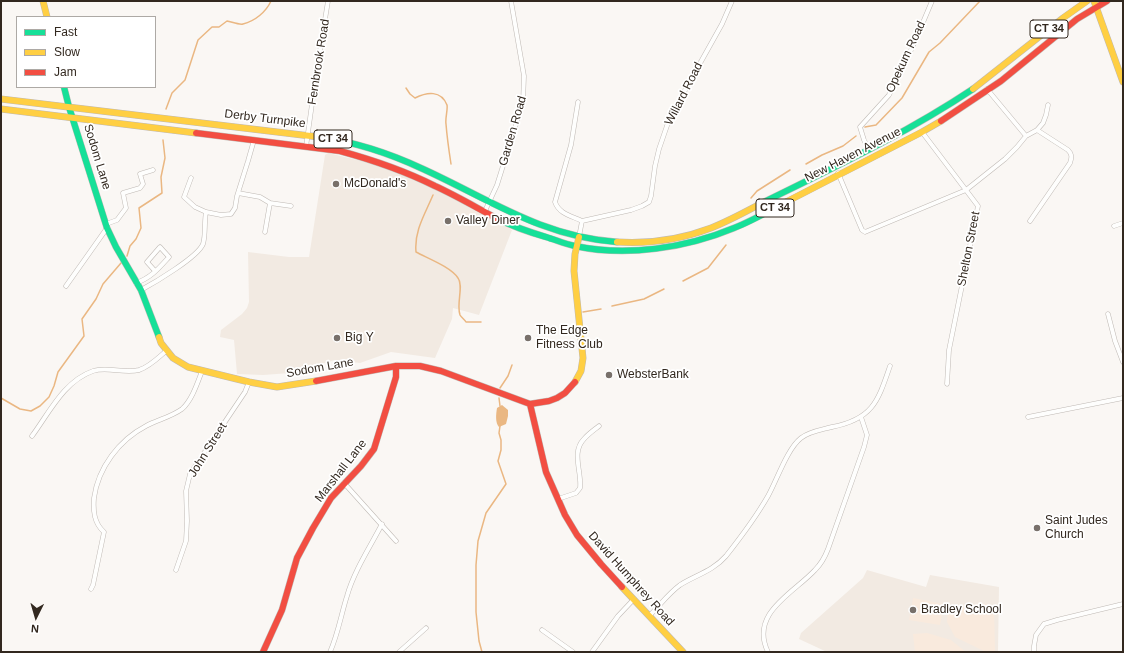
<!DOCTYPE html>
<html>
<head>
<meta charset="utf-8">
<style>
	body { margin:0 }
	#map { position:relative; width:1124px; height:653px; overflow:hidden; background:#faf7f4; font-family:Helvetica,sans-serif }
	canvas { display:block }
	.frame { position:absolute; inset:0; border:2px solid #32281f; pointer-events:none }
	.legend { position:absolute; left:16px; top:16px; width:140px; height:72px; box-sizing:border-box; background:#fff; border:1px solid #ada9a5; margin:0; padding:5px 7px; list-style:none; font-size:12px; color:#32281f }
	.legend li { display:flex; align-items:center; gap:8px; height:20px }
	.legend b { width:20px; border:1px solid #ada9a5 }
	.north { position:absolute; left:16px; top:597px; width:40px; height:40px; -webkit-text-stroke:3px #fff; paint-order:stroke; rotate:185deg; font-size:11px; font-weight:700; line-height:16px; text-align:center; color:#32281f }
	.north::after { content:''; display:block; margin:auto; width:14px; height:18px; background:#32281f; clip-path:polygon(50% 0,100% 100%,50% 72%,0 100%) }
</style>
</head>
<body>
<div id="map">
<canvas width="1124" height="653"></canvas>
<div class="frame"></div>
<ul class="legend">
<li><b style="height:5px;background:#16e098"></b>Fast</li>
<li><b style="height:5px;background:#ffcf43"></b>Slow</li>
<li><b style="height:5px;background:#f24e42"></b>Jam</li>
</ul>
<div class="north">N</div>
</div>
<script>
const ctx = document.querySelector('canvas').getContext('2d');
ctx.lineJoin = 'round';
function fill(path, color) { ctx.fillStyle = color; ctx.fill(path, 'evenodd'); }
function strokePath(path, color, width, dash) { ctx.strokeStyle = color; ctx.lineWidth = width; ctx.lineCap = dash ? 'butt' : 'round'; ctx.setLineDash(dash || []); ctx.stroke(path); }
function write(font, color, halo, rows, align = 'center') {
  ctx.font = font + ' Helvetica,sans-serif'; ctx.lineWidth = 3.5; ctx.setLineDash([]); ctx.textBaseline = 'middle'; ctx.strokeStyle = halo; ctx.fillStyle = color; for (const [text, x, y, turn = 0] of rows) {
    ctx.save(); ctx.translate(x, y); ctx.rotate((+turn || 0) * Math.PI / 180); ctx.textAlign = isNaN(turn) ? turn : align; if (halo) ctx.strokeText(text, 0, 0); ctx.fillText(text, 0, 0); ctx.restore();
  }
}
fill(new Path2D(`
	M328 153 370 163 420 181 512 230 479 315 453 308 452 319 435 358 391 352 360 363 335 360 290 373 263 375 237 374 234 340 220 337 221 330 242 314 247 308 249 302 248 252 289 257H309L325 155Z
	M867 570 926 587 930 575 999 587 998 652H827L799 639 801 633 863 578Z`), '#f2eae2');
fill(new Path2D(`
	M913 598 944 604 940 625 909 620Z
	M989 604 994 607 995 651 986 652 955 637 947 622 948 605Z
	M927 633 951 640 966 652H915L913 634Z`), '#f9eadd');
fill(new Path2D(`
	M502 405 508 410V416L506 424 499 427C495 423 496 414 497 408Z`), '#eab782');
strokePath(new Path2D(`
	M406 88 410 94 415 98C427 92 441 90 447 105 448 110 445 118 446 124 447 137 449 151 451 164
	M166 109 172 93 185 80 198 40 212 27H219L227 21C232 22 239 25 243 24 255 21 266 12 271 1
	M865 127 876 125 902 98 929 52 940 43 980 1
	M806 164 822 155 843 146 856 136
	M433 195C425 214 414 231 416 252 427 258 451 267 458 278 464 286 456 304 460 315 461 317 465 320 466 322H481
	M751 198 757 191 790 170
	M127 256 130 246 136 239 141 228 139 208 162 193 161 177 165 158 163 140
	M683 281 708 268 726 245
	M612 306 644 299 664 289
	M583 312 601 309
	M500 388 508 376 512 365
	M1 398 20 409 31 411 40 406 49 397 54 386 58 372 84 336 82 319 96 299 103 284 121 263
	M499 398 500 406
	M482 652 479 641 476 612V565L478 541 486 513 506 484 498 461 501 450V440L499 433 500 426`), '#eab782', 1.5);
const street = new Path2D(`
	M987 89 1026 136
	M578 102 571 145 555 202C559 214 572 216 582 221
	M922 132 978 206 949 350 947 384
	M306 147 316 75 328 1
	M869 150 864 140 860 127 889 95 913 46 932 1
	M838 173 862 230 865 232 966 190 1005 159 1017 147 1026 136 1037 130 1043 123 1046 115 1048 105
	M191 178 184 197 195 207 206 212
	M238 193 260 197 270 203 291 206
	M485 211 497 185 523 102 524 76 511 1
	M1030 221 1070 163C1072 157 1072 154 1068 150L1037 130
	M106 224 117 220 126 208 123 193 140 188 143 184 140 174 153 170
	M1114 226 1123 223
	M265 232 270 203
	M579 237 582 221 631 210 642 206 649 202 651 196 655 166 659 149 670 117 722 24 732 1
	M136 283C151 278 159 268 169 257L160 247 147 262 155 271
	M66 286 107 228
	M141 290C154 283 198 257 203 244 206 234 204 222 206 212L221 215 231 214 235 208 237 196 248 161 254 140
	M1108 314 1115 341 1123 362
	M1028 417 1123 398
	M32 436C49 413 64 381 93 371 107 366 124 374 139 370 149 367 158 358 166 351
	M344 483 396 541
	M558 499 576 493 580 488C582 472 571 452 584 439 588 434 594 430 599 426
	M176 570 186 541 187 521 186 491 190 474 245 392 249 382
	M91 589 93 585 104 532C94 523 93 511 94 498 98 468 119 440 146 426 157 420 171 417 182 409 192 400 197 384 202 371
	M650 615C660 605 669 593 680 585 696 575 713 571 726 556 741 537 756 517 768 496 777 480 787 449 801 438 810 431 821 430 832 427 873 419 878 401 890 366
	M542 630 573 652
	M330 652C338 634 341 615 347 596 354 571 370 547 382 524
	M399 652 426 628
	M592 652 618 616 634 599
	M768 652C749 613 794 593 815 570 821 564 825 557 828 549L864 447 867 435 861 417
	M1034 652V646L1036 635 1044 624 1057 620 1123 604`);
const fast = new Path2D(`
	M64 87 69 107 107 228 116 247 141 290 159 337
	M319 137C355 142 389 153 423 169 489 199 542 237 617 242
	M764 202C835 167 907 133 973 89
	M498 219C514 227 529 232 546 237 556 240 565 244 575 246 627 257 686 248 734 228 752 221 769 211 786 202`);
const slow = new Path2D(`
	M43 1 47 17
	M1094 1 1123 82
	M973 89 1063 18 1087 1
	M1 99 319 137
	M1 109 196 133
	M786 202 922 132 941 121
	M617 242C648 244 682 239 711 228 729 221 747 211 764 202
	M159 337 161 343 173 358 188 367 249 382 277 387 316 381
	M575 382 581 371 583 358 574 271 575 254 579 237
	M622 587 683 652`);
const jam = new Path2D(`
	M941 121 1001 81 1077 19 1107 1
	M196 133 340 151C373 160 405 171 435 186 457 196 477 208 498 219
	M316 381 396 366H420L441 371 530 404 549 401 557 398 565 393 575 382
	M530 404 546 472 565 515 577 535 601 564 622 587
	M263 652 282 610 297 558 313 528 331 498 361 466 374 449 396 377V366`);
strokePath(street, '#bfb9b4', 5);
strokePath(fast, '#bfb9b4', 7);
strokePath(slow, '#bfb9b4', 7);
strokePath(jam, '#bfb9b4', 7);
strokePath(street, '#fefefd', 4);
strokePath(fast, '#16e098', 6);
strokePath(slow, '#ffcf43', 6);
strokePath(jam, '#f24e42', 6);
for (const [x, y, r, color] of [
	[336,184,4,"#78706a"],
	[448,221,4,"#78706a"],
	[337,338,4,"#78706a"],
	[528,338,4,"#78706a"],
	[609,375,4,"#78706a"],
	[1037,528,4,"#78706a"],
	[913,610,4,"#78706a"]
]) { const dot = new Path2D(); dot.arc(x, y, r, 0, 2 * Math.PI); ctx.fillStyle = color; ctx.fill(dot); strokePath(dot, '#fff', 1.5); }
for (const [x, y, w] of [
	[1049,29,38],
	[333,139,38],
	[775,208,38]
]) { const box = new Path2D(); box.roundRect(x - w / 2, y - 9, w, 18, 3); ctx.fillStyle = '#fff'; ctx.fill(box); strokePath(box, '#32281f', 1); }
write('bold 11px', '#32281f', null, [
	["CT 34",1049,29],
	["CT 34",333,139],
	["CT 34",775,208]
]);
write('12px', '#32281f', '#fff', [
	["Opekum Road",906,57,-65],
	["Fernbrook Road",319,62,-81],
	["Willard Road",684,94,-63],
	["Derby Turnpike",265,119,7],
	["Garden Road",513,131,-74],
	["New Haven Avenue",853,155,-27],
	["Sodom Lane",97,157,73],
	["Shelton Street",969,249,-79],
	["Sodom Lane",320,368,-10],
	["John Street",208,450,-58],
	["Marshall Lane",341,471,-52],
	["David Humphrey Road",631,579,48]
]);
write('12px', '#32281f', '#fff', [
	["McDonald's",344,184],
	["Valley Diner",456,221],
	["The Edge",536,331],
	["Fitness Club",536,345],
	["Big Y",345,338],
	["WebsterBank",617,375],
	["Saint Judes",1045,521],
	["Church",1045,535],
	["Bradley School",921,610]
], 'left');
</script>
</body>
</html>
